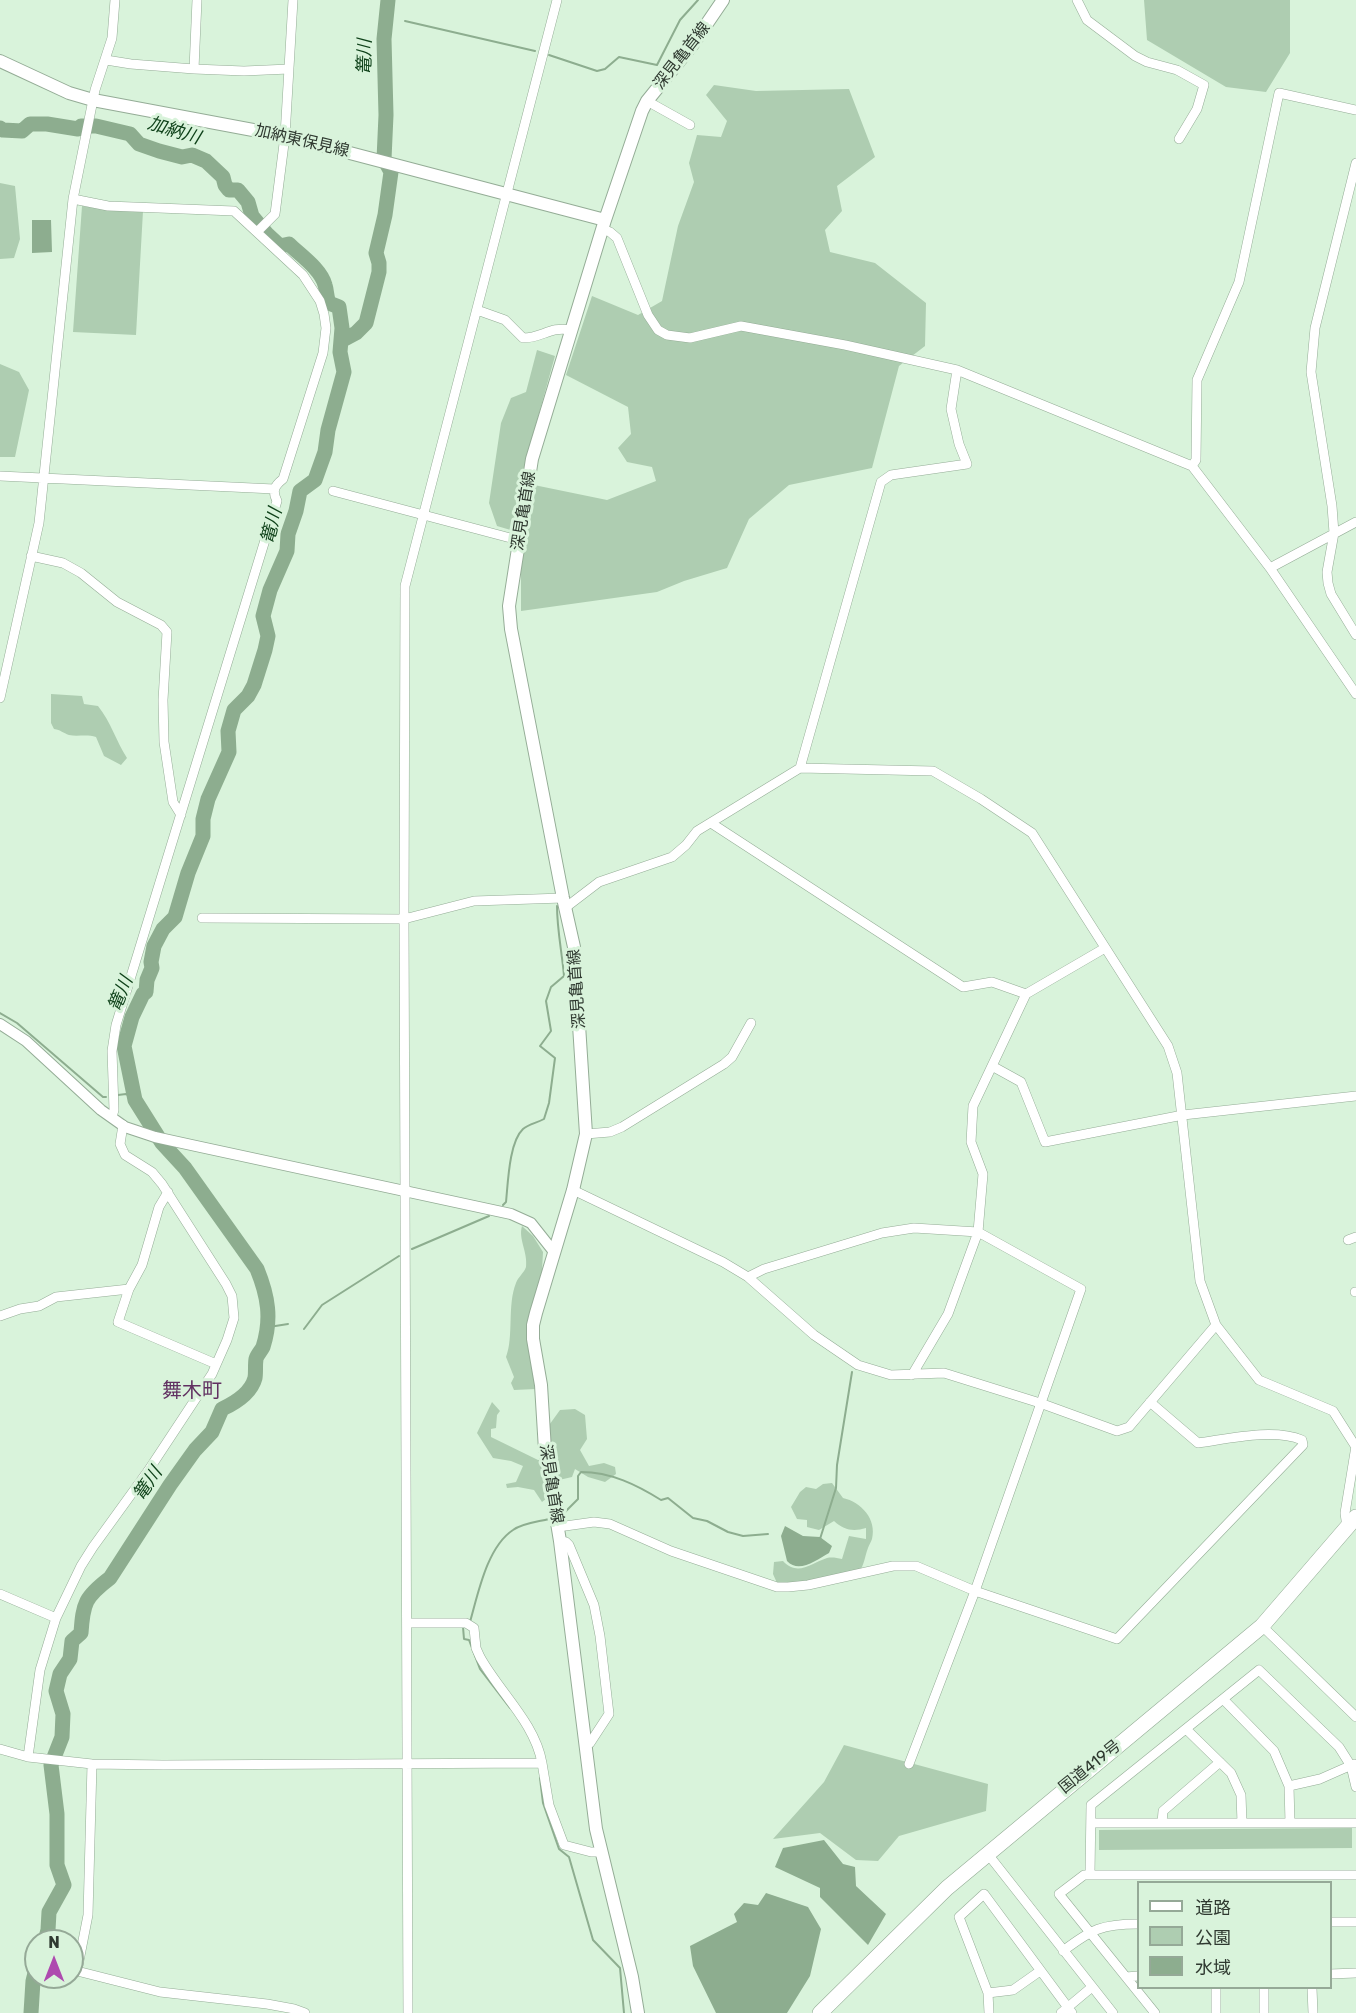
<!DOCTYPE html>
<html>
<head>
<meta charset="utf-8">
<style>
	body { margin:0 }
	#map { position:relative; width:1356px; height:2013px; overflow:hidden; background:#d9f3db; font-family:Rubik,"Noto Sans JP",sans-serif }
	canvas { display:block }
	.legend { position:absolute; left:1137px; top:1881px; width:195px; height:108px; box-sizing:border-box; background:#d9f3db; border:2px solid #95a997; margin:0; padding:8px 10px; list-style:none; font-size:18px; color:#2f3930 }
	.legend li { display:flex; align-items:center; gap:12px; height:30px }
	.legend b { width:30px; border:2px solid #95a997 }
	.north { position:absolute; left:24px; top:1929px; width:60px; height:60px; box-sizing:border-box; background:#d9f3db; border:2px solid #95a997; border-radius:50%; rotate:0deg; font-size:16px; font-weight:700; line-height:24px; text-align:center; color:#2f3930 }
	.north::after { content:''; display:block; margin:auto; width:21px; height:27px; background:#ae4aaf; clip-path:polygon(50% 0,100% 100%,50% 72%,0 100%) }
</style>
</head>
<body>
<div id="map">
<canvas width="1356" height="2013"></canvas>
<ul class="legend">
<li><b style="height:8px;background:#fff"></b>道路</li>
<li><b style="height:16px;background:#aecdb1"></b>公園</li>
<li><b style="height:16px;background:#8dad8f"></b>水域</li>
</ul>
<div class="north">N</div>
</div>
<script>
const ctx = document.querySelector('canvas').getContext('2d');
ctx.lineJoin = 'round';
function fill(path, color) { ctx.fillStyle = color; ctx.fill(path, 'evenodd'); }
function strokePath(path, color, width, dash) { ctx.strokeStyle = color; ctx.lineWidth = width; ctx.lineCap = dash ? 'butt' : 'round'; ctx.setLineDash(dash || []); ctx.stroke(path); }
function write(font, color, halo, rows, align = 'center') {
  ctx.font = font + ' Rubik,"Noto Sans JP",sans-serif'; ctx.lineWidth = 6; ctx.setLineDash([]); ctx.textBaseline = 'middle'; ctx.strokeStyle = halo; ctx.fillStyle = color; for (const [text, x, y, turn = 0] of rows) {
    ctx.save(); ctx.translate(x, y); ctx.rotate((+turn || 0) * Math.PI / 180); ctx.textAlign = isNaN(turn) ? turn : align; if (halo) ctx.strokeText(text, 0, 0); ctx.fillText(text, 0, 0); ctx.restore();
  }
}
fill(new Path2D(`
	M1144 0H1290V53L1266 92 1226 87 1147 40Z
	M714 85 756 91 849 89 875 157 837 186 842 211 825 230 830 252 875 263 926 303 925 346 899 366 872 468 789 485 749 519 727 568 684 581 657 592 521 611V554L531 515 534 485 607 500 656 481 652 467 627 462 618 448 631 434 628 407 566 375 592 296 638 315 662 301 678 226 694 182 689 163 697 135 721 137 727 121 706 95Z
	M0 183 15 186 20 239 14 258 0 259Z
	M82 206 110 210 143 211 136 335 73 332Z
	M537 350 555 356 519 485 514 531 497 526 489 503 501 423 511 398 526 392Z
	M0 364 19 372 29 390 15 457H0Z
	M51 694 82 696 84 704 98 706C111 722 116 741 127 758L121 765 104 756 96 737C87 734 77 737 69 735 63 733 61 730 54 729L51 723Z
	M522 1226 533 1236 543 1252 542 1271 529 1321 536 1389 514 1390 511 1383 514 1377 506 1357C514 1337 507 1305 516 1283 518 1277 524 1273 526 1267 528 1252 518 1239 522 1226Z
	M492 1402 500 1411 497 1415 496 1428 491 1429V1437L538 1460 548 1459 547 1428 560 1410 575 1409 585 1415 587 1439 580 1450 589 1466 604 1463 615 1467 616 1474 605 1482 588 1477 575 1469 572 1477 559 1480 553 1476H542L547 1498 542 1502 534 1490 518 1487 507 1488 506 1484 516 1482 523 1466 511 1461 493 1458 477 1433Z
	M832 1483 843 1498C861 1502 877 1519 872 1539 871 1542 869 1545 868 1548 865 1556 865 1561 861 1569L804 1583H777L773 1574 774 1562 783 1561C798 1577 811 1563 827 1558 832 1557 837 1558 842 1559L849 1536 866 1539V1528C853 1532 844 1530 834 1521L819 1530 807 1527V1520L797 1519 791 1507 800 1492 806 1487 816 1489 823 1484Z
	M844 1745 988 1784 986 1811 899 1836 878 1861 856 1860 820 1833 773 1839 824 1782Z
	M1352 1828V1848L1099 1850V1830Z`), '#aecdb1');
fill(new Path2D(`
	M32 220H51L52 252 32 253Z
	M785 1526 803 1536 820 1537 832 1546 829 1553C816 1560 799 1574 787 1561L781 1536Z
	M824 1840 843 1864 855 1867 856 1886 886 1914 868 1945 820 1897V1888L775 1867 783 1848Z
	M766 1893 808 1907 821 1929 810 1976 787 2013H716L693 1966 690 1946 737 1922 734 1914 744 1903 758 1905Z`), '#8dad8f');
strokePath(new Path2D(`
	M384 18H392
	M405 21 535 51
	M549 55 597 71 605 69 619 57 657 65 680 20 698 0
	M0 1013 17 1023 103 1097H106
	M118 1095 126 1094 135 1100
	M503 1205 506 1202C508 1183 509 1142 523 1129 529 1124 537 1123 544 1119L549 1103 555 1058 540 1046 551 1031 546 1001 551 987 564 976C562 952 557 930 557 906
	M412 1249 489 1216
	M269 1327 288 1324
	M304 1329 322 1305 399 1256
	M562 1515 578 1499V1476L581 1472C611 1472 637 1485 661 1500L668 1498 693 1518 707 1521 728 1532 743 1536 768 1534
	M820 1539 836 1488 837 1465 852 1372
	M470 1622C478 1594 487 1547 513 1530 523 1523 537 1522 549 1519
	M463 1627 464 1639 469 1640 480 1669 510 1708
	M540 1778 543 1803 559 1849 569 1857 593 1940 620 1968 624 2013`), '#8dad8f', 2);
strokePath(new Path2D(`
	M0 128 3 130 22 131 30 124H47L78 129 81 126H96L130 134 139 144 159 151 182 157 192 155 206 161 223 177 225 185 229 190H238L248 202 252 216 267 234 280 246 289 244C300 255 321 269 325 285 327 291 326 296 329 303L339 307 342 328 340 352 344 372 328 430 325 452 315 480 300 491 296 511 288 534 287 551 270 590 263 616 268 636 265 650 254 685 248 696 234 710 228 731 229 752 208 799 203 819V836L188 873 175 917 163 929 154 946 151 962 152 968 147 980 146 992 143 994 132 1017 124 1046 135 1100 162 1143 185 1168 257 1269C268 1296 272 1319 263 1347 261 1351 257 1355 256 1359 255 1365 256 1372 255 1378 251 1393 235 1403 222 1409L212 1432 195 1450 170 1485 110 1578C85 1597 83 1603 81 1633L72 1641 70 1659 60 1674 56 1691 63 1714 62 1737 51 1765 57 1814V1865L64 1885 49 1912 48 1930 45 1941
	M341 341 356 333 366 323 379 272V263L376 253 385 215 391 172 384 159 386 115 384 39 388 0
	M31 2013 33 1981 36 1969`), '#8dad8f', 15);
const minor = new Path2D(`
	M197 0 194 69 244 71 289 69
	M1077 0 1087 20 1135 56 1147 62 1177 70 1204 85 1197 109 1179 139
	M106 60 131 64 194 69
	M647 101 690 125
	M1356 163 1315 328 1311 372 1332 506 1334 533 1327 572 1328 583 1331 594 1356 635
	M73 199 108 206 234 211 303 275 320 301 324 314 326 328 323 353 283 479C274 486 272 491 277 501L116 1025 112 1051 114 1110 112 1117
	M602 229 610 232 617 238 648 315 658 330 667 335 690 338 741 326 845 345 957 370 1192 466 1270 568 1356 694
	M257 232 275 214 285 136 293 0
	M477 310 505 320 523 338C543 338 549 326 571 330
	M1192 466 1196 460 1197 380 1239 282 1279 93 1356 110
	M0 476 274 489
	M333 491 518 540
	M31 556 63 563 81 573 117 602 161 625 167 632 163 700 164 742 173 802 181 815
	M1270 568 1356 522
	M0 698 39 523 73 199 95 90 112 38 115 0
	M800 768 881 482 891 475 967 464 959 444 951 409 957 370
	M711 823 963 987 992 982 1026 994
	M565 908 599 882 672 857 686 845 697 831 800 768 933 771 981 799 1032 833 1168 1046 1177 1073 1200 1281 1216 1325 1259 1380 1333 1411 1356 1447
	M202 918 404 919 474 901 563 898
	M992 1066 1021 1082 1045 1142 1183 1115 1356 1096
	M586 1134 610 1132 622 1127 724 1064 732 1057 751 1023
	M573 1190 723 1262 748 1277 814 1335 858 1365 891 1375 944 1373 1040 1403 1117 1431 1129 1427 1216 1325
	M168 1192 159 1207 142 1265 129 1289 118 1322 216 1364
	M1348 1240 1356 1237
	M748 1277 764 1269 882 1233 914 1228 978 1232 1081 1289 975 1591 909 1764
	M1355 1292H1356
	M0 1316 20 1309 39 1306 56 1297 129 1289
	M912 1375 948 1314 978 1232 983 1174 971 1142 973 1106 1026 994 1105 948
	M558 1527 594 1522 610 1524 671 1551 777 1587H788L808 1585 893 1566H916L975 1591 1117 1639 1303 1445 1302 1440C1273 1428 1228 1439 1198 1443L1150 1402
	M1347 1527 1345 1513 1356 1446
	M560 1541 566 1542 569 1545 594 1605 600 1636 609 1714 590 1743 585 1745
	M0 1594 56 1618
	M407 1623H466L474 1628 476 1648 480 1657C500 1693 535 1723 542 1763
	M1262 1626 1356 1717
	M1223 1699 1274 1751 1289 1786 1290 1823
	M1186 1729 1231 1773 1241 1795 1242 1823
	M0 1749 28 1757 92 1764 163 1765 542 1763 549 1805 564 1845 591 1852H600
	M28 1757 40 1670 56 1618 81 1566 93 1547 148 1471 212 1374 227 1340 234 1318 232 1296 226 1284 162 1184 152 1172 125 1155 120 1144 123 1125
	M92 1764 88 1915 77 1971 160 1992 267 2004 294 2009 305 2013
	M1289 1786 1320 1779 1354 1764
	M1091 1823H1356
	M1162 1823 1163 1811 1220 1762
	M987 1853 1113 2013
	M1090 1874 1091 1805 1259 1670 1339 1747 1351 1766 1356 1787
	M1330 1922H1356
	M1063 1951C1092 1929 1102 1924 1138 1924
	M1330 1974 1356 1973
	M1126 1977 1138 1976
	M1216 1988V2013
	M1264 1988V2013
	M1312 1988 1313 2013
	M988 1993 1013 1990 1040 1971
	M408 2013 404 919 405 586 557 0
	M989 2013 988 1993 959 1917 984 1894 1072 2013
	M1061 2013 1092 1987
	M1155 2013 1059 1894 1084 1875H1356`);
const tertiary = new Path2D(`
	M0 1024 26 1041 101 1110 125 1127 155 1137 196 1146 511 1214 531 1223 554 1252`);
const secondary = new Path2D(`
	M0 61 69 93 93 100 285 136 605 220
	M638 2013 632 1977 596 1829 560 1541 545 1450 541 1385 533 1339V1325L536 1313 573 1190 586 1134 574 947 563 898 511 629 509 606 532 459 605 220 642 111 647 101 693 44 723 0`);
const trunk = new Path2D(`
	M820 2013 947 1888 1262 1626 1356 1517`);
strokePath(minor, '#94ac96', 10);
strokePath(tertiary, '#94ac96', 12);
strokePath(secondary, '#94ac96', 14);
strokePath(trunk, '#94ac96', 16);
strokePath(minor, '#fff', 9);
strokePath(tertiary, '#fff', 10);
strokePath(secondary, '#fff', 12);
strokePath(trunk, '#fff', 15);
write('16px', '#2f3930', '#d9f3db', [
	["深見亀首線",682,56,-52],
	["加納東保見線",302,141,13],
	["深見亀首線",524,511,-81],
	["深見亀首線",577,989,-94],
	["深見亀首線",551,1484,81],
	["国道419号",1090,1767,-39]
]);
write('italic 18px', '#0f421a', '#d9f3db', [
	["篭川",365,57,-89],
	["加納川",174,131,17],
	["篭川",272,526,-76],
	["篭川",121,994,-68],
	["篭川",148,1484,-56]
]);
write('20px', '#613061', '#d9f3db', [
	["舞木町",192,1391]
]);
</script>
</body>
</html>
